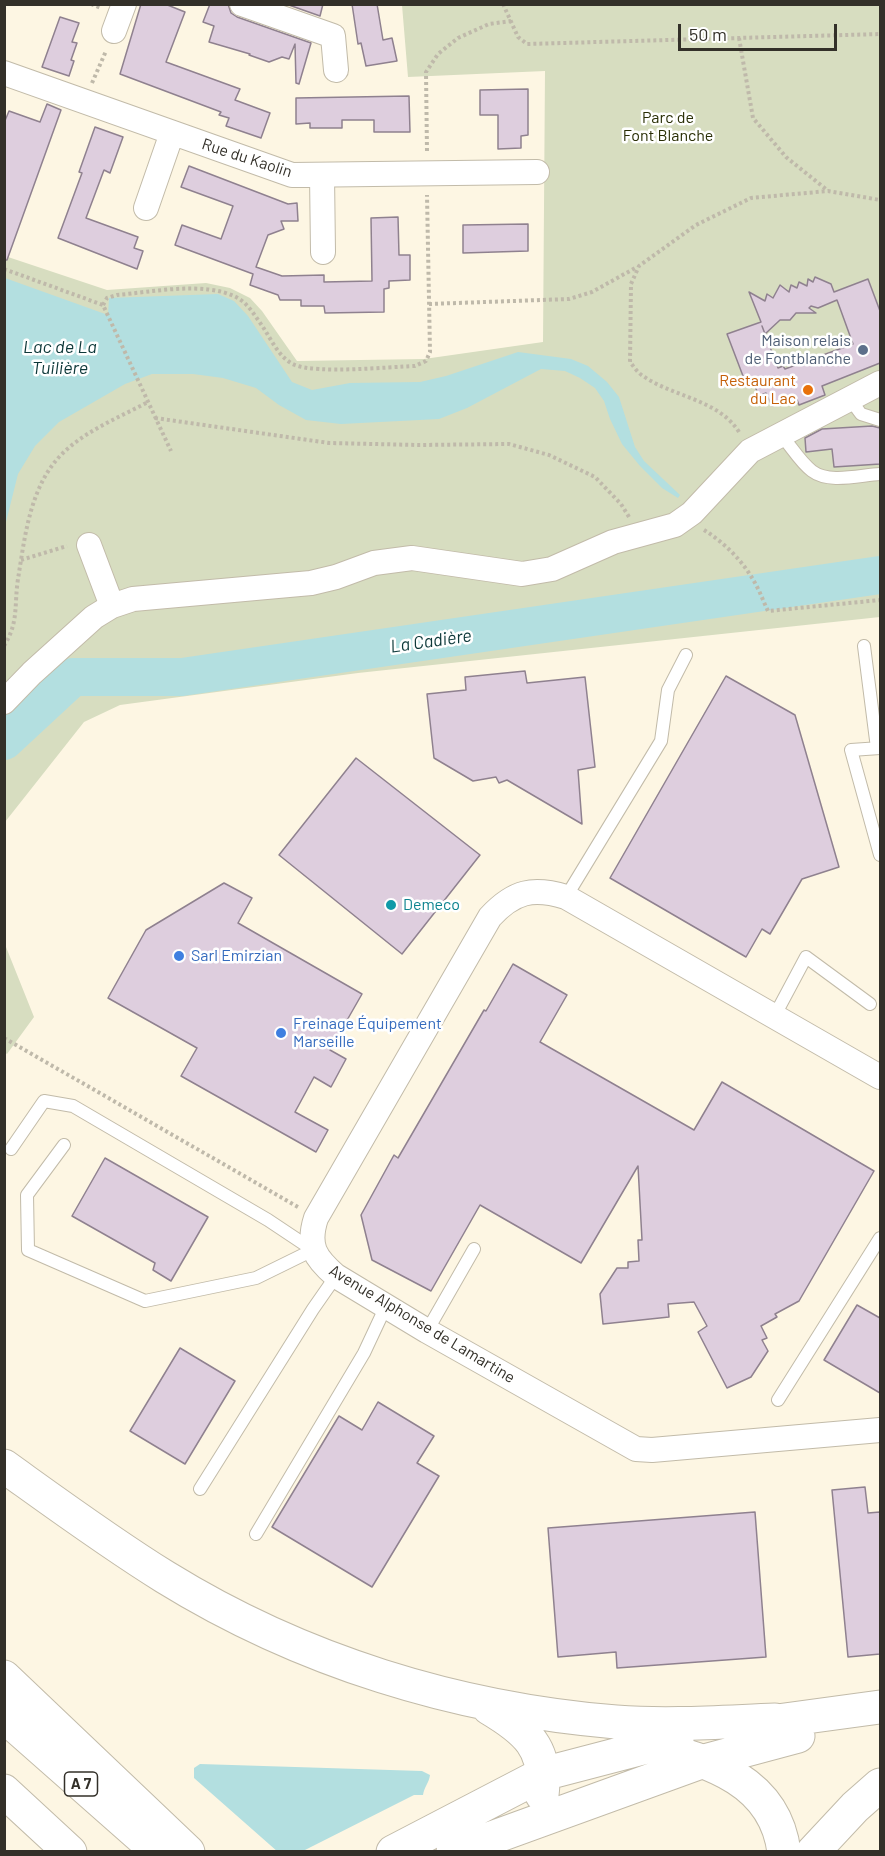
<!DOCTYPE html>
<html>
<head>
<meta charset="utf-8">
<style>
	body { margin:0 }
	#map { position:relative; width:885px; height:1856px; overflow:hidden; background:#fdf6e3; font-family:Barlow,sans-serif }
	canvas { display:block }
	.frame { position:absolute; inset:0; border:6px solid #333029; pointer-events:none }
	.scale { position:absolute; left:678px; top:24px; width:159px; height:27px; box-sizing:border-box; border:3px solid #333029; border-top:0; padding-left:8px; font-size:18px; line-height:21px; white-space:nowrap; color:#333029; -webkit-text-stroke:4px #fff; paint-order:stroke }
</style>
</head>
<body>
<div id="map">
<canvas width="885" height="1856"></canvas>
<div class="frame"></div>
<div class="scale">50 m</div>
</div>
<script>
const ctx = document.querySelector('canvas').getContext('2d');
ctx.lineJoin = 'round';
function fill(path, color) { ctx.fillStyle = color; ctx.fill(path, 'evenodd'); }
function strokePath(path, color, width, dash) { ctx.strokeStyle = color; ctx.lineWidth = width; ctx.lineCap = dash ? 'butt' : 'round'; ctx.setLineDash(dash || []); ctx.stroke(path); }
function write(font, color, halo, rows, align = 'center') {
  ctx.font = font + ' Barlow,sans-serif'; ctx.lineWidth = 5; ctx.setLineDash([]); ctx.textBaseline = 'middle'; ctx.strokeStyle = halo; ctx.fillStyle = color; for (const [text, x, y, turn = 0] of rows) {
    ctx.save(); ctx.translate(x, y); ctx.rotate((+turn || 0) * Math.PI / 180); ctx.textAlign = isNaN(turn) ? turn : align; if (halo) ctx.strokeText(text, 0, 0); ctx.fillText(text, 0, 0); ctx.restore();
  }
}
fill(new Path2D(`
	M402 5H880V617L358 673 120 705 84 722 5 822V256L107 290 206 283 230 288 250 298 262 311 297 361 424 359 543 342 545 71 408 77Z
	M4 942 34 1017 7 1054 4 1052Z`), '#d7ddc0');
fill(new Path2D(`
	M5 278 108 315 109 298 218 294 234 301 248 316 292 382 312 390 350 383 420 382 446 376 518 352 571 359 588 366 607 382 619 397 635 447 644 461 680 495 678 498 662 488 640 466 622 444 610 419 604 401 595 388 580 378 565 371 541 369 467 408 439 419 341 424 306 420 279 405 256 388 223 378 193 374H152L125 384 59 422 35 446 18 474 5 526Z
	M200 1764 422 1771 430 1775C429 1783 424 1787 423 1795H414L303 1851 278 1852 194 1778V1768Z`), '#b3dfe0');
strokePath(new Path2D(`
	M4 741 73 677H182L880 575`), '#b3dfe0', 38);
const building = new Path2D(`
	M141 4H165L185 12 166 62 240 89 235 100 270 113 261 138 226 126 229 118 219 115 221 112 120 74Z
	M210 4H228L231 13 237 17 311 43 299 84 296 83 295 44 289 59 282 57 269 62 249 55 250 54 209 42 214 26 203 22Z
	M286 4H323L320 16Z
	M352 4H377L383 40 392 38 397 61 366 66 361 43 358 44Z
	M60 17 79 23 72 42 77 43 71 60 74 61 69 76 42 67Z
	M528 89V135L521 136V148L498 149V115H480V90Z
	M409 96 410 132H374V120H342V128H310V123L296 124V98Z
	M47 104 61 110 7 260H4V123L9 111 40 122Z
	M95 127 123 137 110 173 104 170 86 218 138 237 134 248 143 251 137 269 58 238 82 173 79 172Z
	M189 166 288 204 297 203 298 221H281L284 229 268 235 256 267 282 276 324 275V282L372 281 371 218 398 217 399 255H410V280L389 281V288L384 289V312L325 313 324 306H301V300H280L278 295 250 285 253 274 175 245 182 225 221 239 233 206 181 187Z
	M528 224V251L463 253V225Z
	M815 277 831 284 834 292 868 279 880 311V363L822 386 825 395 799 405 796 397 772 406 766 393 759 396 751 377 746 379 743 376 727 334 761 322 749 292 765 301 767 294 773 298 780 285 789 292 791 285 797 288 799 282 807 286 808 279 813 282ZM837 300 853 344 785 369 783 366 778 368 762 326 765 334 780 320H790L796 313H816L809 308 811 306 818 308Z
	M872 426 880 428V464L834 467 832 449 806 452 805 438 822 429Z
	M525 671 527 683 585 677 595 767 578 770 582 824 507 780 499 783 496 777 473 781 434 758 427 694 466 690 465 677Z
	M726 676 795 715 839 867 802 879 770 934 762 929 746 957 610 878Z
	M356 758 480 855 402 954 279 855Z
	M224 883 252 898 238 923 362 994 330 1050 346 1059 331 1087 314 1077 295 1112 328 1130 316 1152 181 1076 197 1048 108 998 146 930Z
	M513 964 567 995 540 1042 694 1130 722 1082 874 1171 799 1301 775 1314 777 1317 761 1326 767 1338 762 1340 768 1351 751 1377 727 1388 698 1332 707 1326 694 1302 668 1304 669 1317 603 1324 600 1294 617 1268H628V1262L639 1261 638 1240H642L638 1166 581 1263 480 1205 431 1291 372 1260 361 1215 394 1155 398 1158 484 1010 486 1011Z
	M105 1158 208 1217 171 1281 153 1270 155 1263 72 1216Z
	M857 1305 880 1318V1393L824 1360Z
	M180 1348 235 1381 185 1464 130 1431Z
	M378 1402 434 1436 417 1463 439 1476 372 1587 272 1527 339 1416 362 1430Z
	M865 1487 868 1513 880 1512V1654L848 1657 832 1490Z
	M755 1512 766 1657 617 1668 616 1652 558 1657 548 1528Z`);
fill(building, '#decede');
strokePath(building, '#8f818f', 1.5);
const service = new Path2D(`
	M850 399 861 414 880 420
	M781 435C791 446 800 462 812 471 829 484 860 475 880 474
	M864 646 877 748
	M880 748 851 750 880 855
	M566 897 661 741 668 690 686 655
	M774 1017 806 957 870 1004
	M64 1145 27 1195 28 1250 145 1301 256 1278 313 1250
	M11 1149 44 1101 73 1106 268 1220 313 1250
	M427 1331 474 1249
	M778 1400 880 1238
	M200 1489 313 1309 336 1276
	M256 1534 364 1353 386 1306`);
const minor = new Path2D(`
	M242 4 333 36 336 70
	M114 31 124 4
	M4 73 292 175 537 172
	M322 175 323 252
	M146 208 172 133
	M89 545 112 606
	M4 702 32 673 94 617 112 606 133 599 311 583 336 577 374 563 412 558 522 574 552 569 613 542 675 525 692 513 750 451 880 383
	M880 1077 566 897C533 887 514 891 490 917L316 1218C307 1246 315 1258 336 1276L427 1331 636 1449 652 1450 880 1430`);
const secondary = new Path2D(`
	M4 1466C57 1504 110 1543 165 1577 301 1661 457 1709 616 1722 669 1726 722 1722 775 1720
	M489 1708C526 1730 548 1748 542 1795
	M755 1724 880 1707
	M393 1852 543 1774 677 1739
	M453 1852 701 1762 798 1736`);
const motorway = new Path2D(`
	M4 1677 188 1852
	M4 1716 156 1850
	M650 1745C710 1762 775 1780 784 1852
	M4 1791 70 1852
	M813 1852 855 1807 880 1785`);
strokePath(service, '#c2bba9', 14);
strokePath(minor, '#c2bba9', 26);
strokePath(secondary, '#c2bba9', 35);
strokePath(motorway, '#c2bba9', 35);
strokePath(new Path2D(`
	M91 4 101 8
	M503 4 518 37 527 44 880 34
	M739 38 753 118 786 157 827 190
	M92 83 106 51
	M427 151 426 72 438 54 458 38 489 24 511 21
	M4 269 103 305 171 451
	M429 304 569 299 592 292 637 267
	M103 305 107 298 117 295C152 292 204 281 236 297 248 303 255 316 263 327 272 341 280 359 295 365 318 374 387 367 415 366L426 361 430 352 427 195
	M155 418 329 443 419 445 509 444 549 455 595 477 621 504 629 517
	M739 432C718 399 673 397 643 376 638 373 634 367 630 362L631 284 639 266 696 225 751 198 828 191 880 200
	M704 530C725 543 745 563 756 585 761 594 764 603 768 611L880 600
	M21 560 67 546
	M4 646C19 622 14 605 18 579 25 536 30 484 64 452 87 430 120 417 148 402
	M4 1038 298 1207`), '#bfb9aa', 4, [3, 3]);
strokePath(service, '#fff', 12);
strokePath(minor, '#fff', 24);
strokePath(secondary, '#fff', 33);
strokePath(motorway, '#fff', 33);
for (const [x, y, r, color] of [
	[863,350,6,"#5c6f8a"],
	[808,390,6,"#e8710a"],
	[391,905,6,"#0f9aa8"],
	[179,956,6,"#3f7fe0"],
	[281,1033,6,"#3f7fe0"]
]) { const dot = new Path2D(); dot.arc(x, y, r, 0, 2 * Math.PI); ctx.fillStyle = color; ctx.fill(dot); strokePath(dot, '#fff', 2); }
for (const [x, y, w] of [
	[81,1784,33]
]) { const box = new Path2D(); box.roundRect(x - w / 2, y - 12, w, 24, 4.5); ctx.fillStyle = '#fff'; ctx.fill(box); strokePath(box, '#333029', 1.5); }
write('bold 15px', '#333029', null, [
	["A 7",81,1784]
]);
write('16px', '#292e05', '#fff', [
	["Parc de",668,118],
	["Font Blanche",668,136]
]);
write('16px', '#333029', '#fff', [
	["Rue du Kaolin",247,158,18],
	["Avenue Alphonse de Lamartine",422,1324,31]
]);
write('16px', '#4e5e75', '#fff', [
	["Maison relais",851,341],
	["de Fontblanche",851,359]
], 'right');
write('16px', '#c56008', '#fff', [
	["Restaurant",796,381],
	["du Lac",796,399]
], 'right');
write('16px', '#0d838f', '#fff', [
	["Demeco",403,905]
], 'left');
write('16px', '#366cbe', '#fff', [
	["Sarl Emirzian",191,956],
	["Freinage Équipement",293,1024],
	["Marseille",293,1042]
], 'left');
write('italic 18px', '#0d3839', '#fff', [
	["Lac de La",60,347],
	["Tuilière",60,368],
	["La Cadière",431,641,-8]
]);
</script>
</body>
</html>
